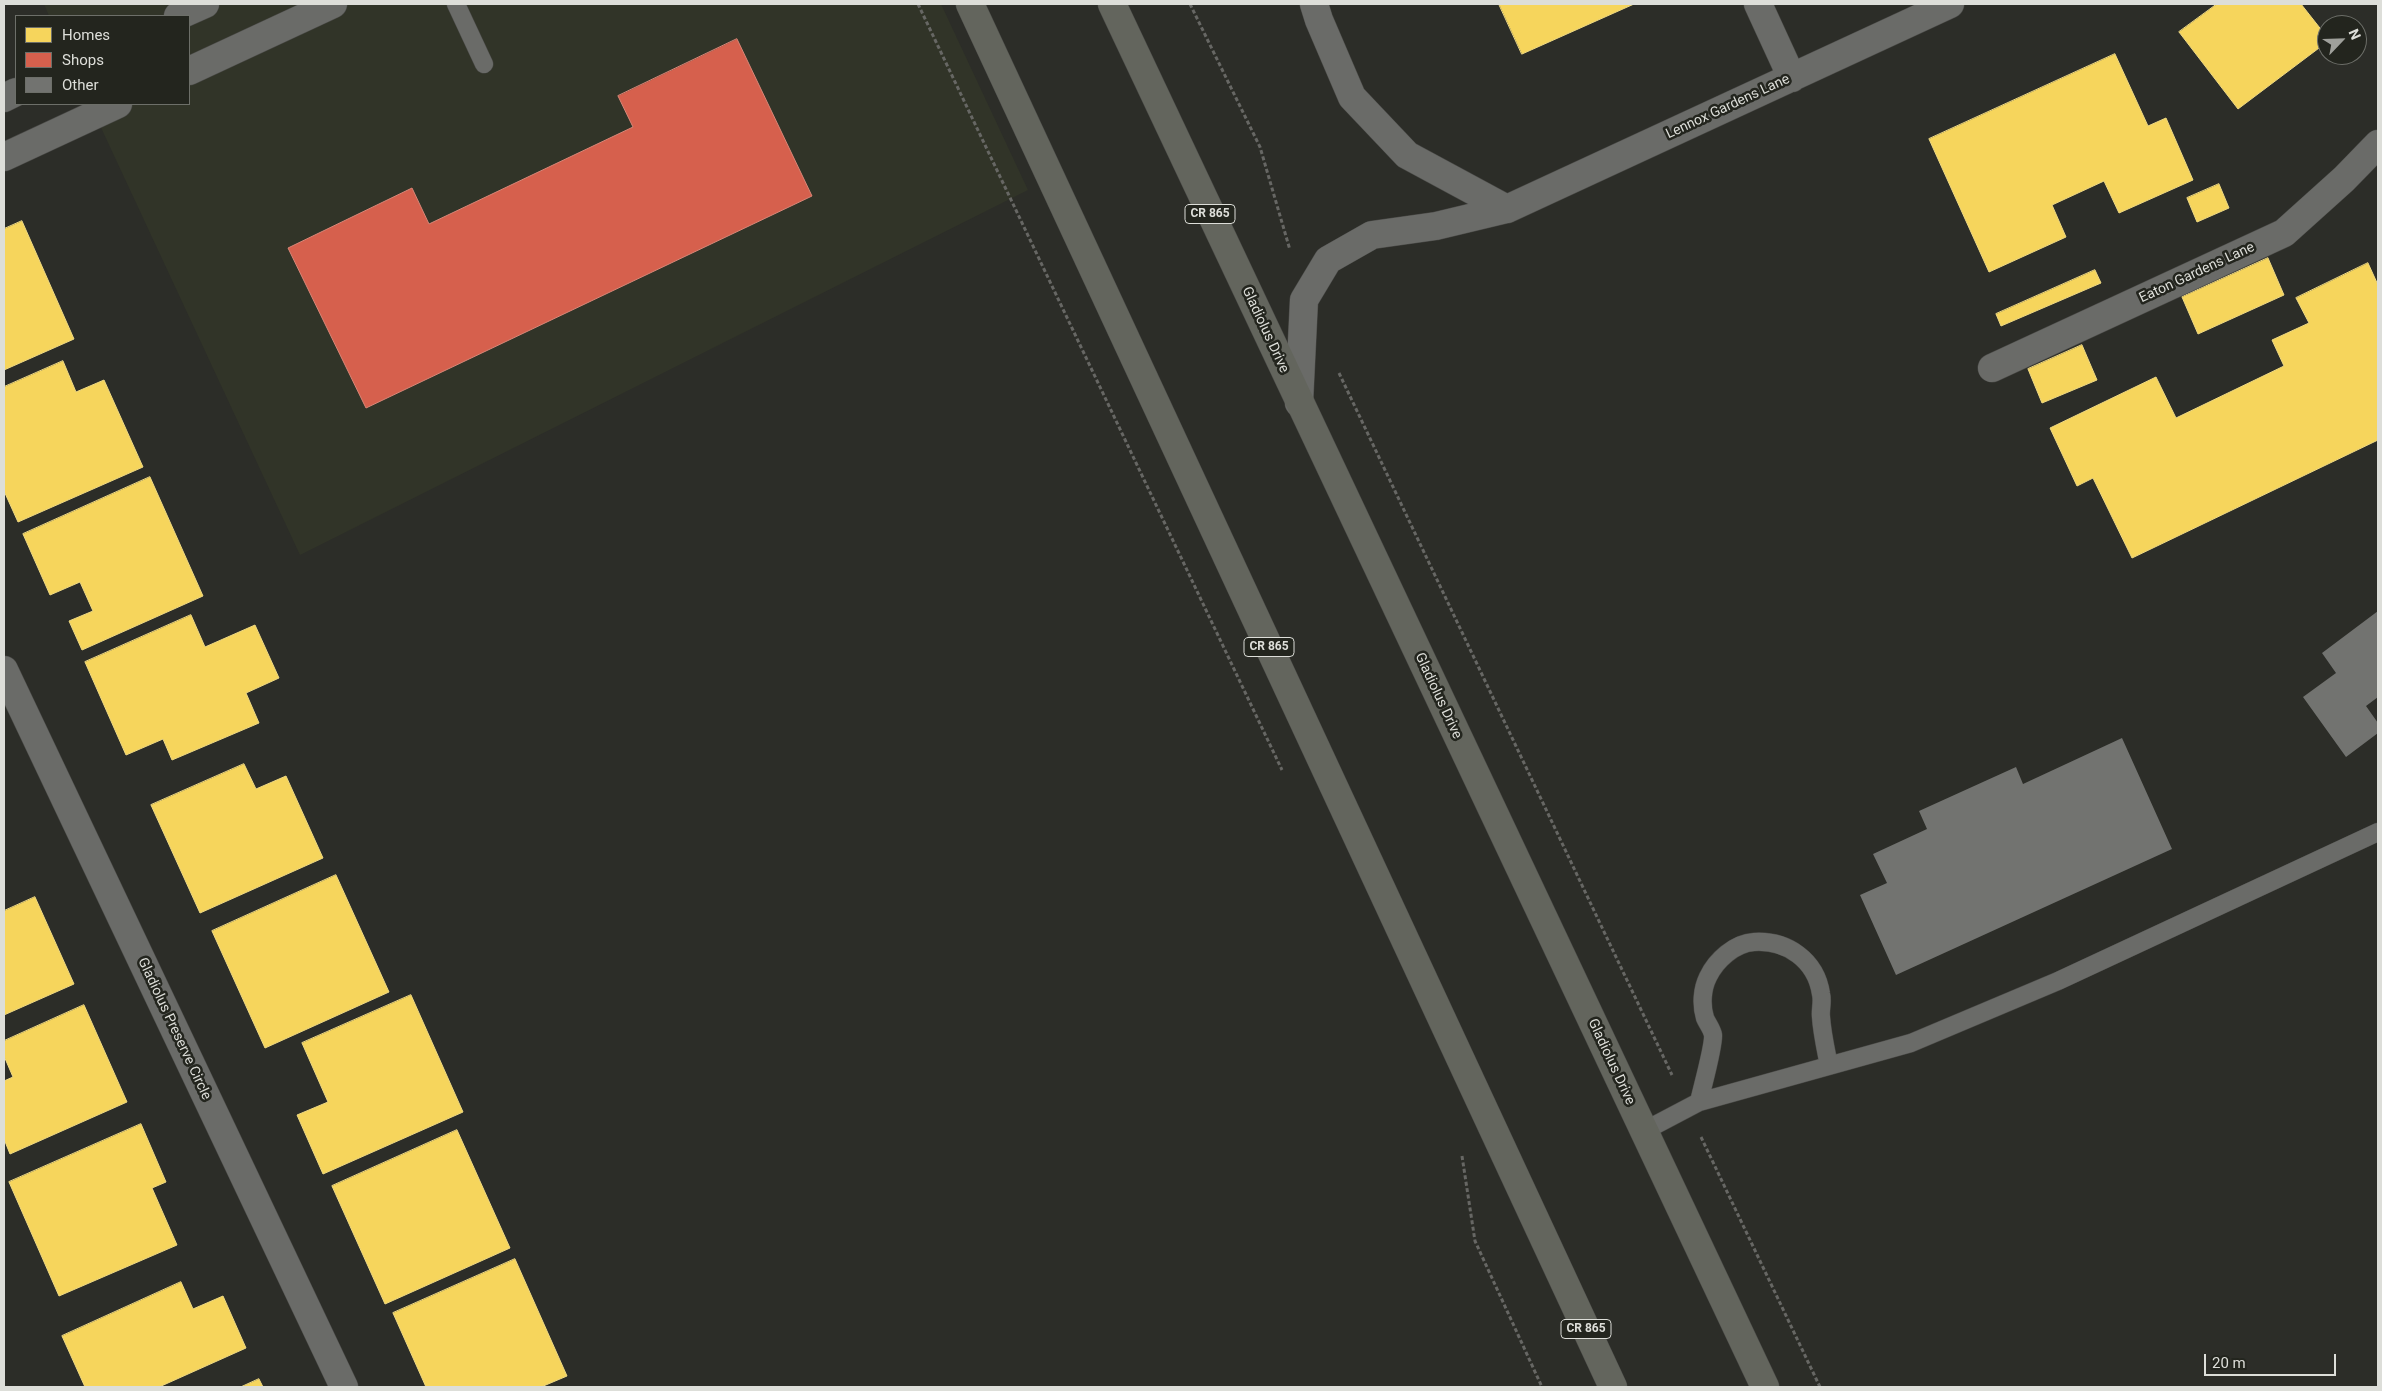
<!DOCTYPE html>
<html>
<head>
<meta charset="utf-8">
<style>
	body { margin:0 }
	#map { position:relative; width:2382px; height:1391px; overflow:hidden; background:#2c2d28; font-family:Roboto,sans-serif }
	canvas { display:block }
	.frame { position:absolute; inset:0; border:5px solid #ddded9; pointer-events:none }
	.legend { position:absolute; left:15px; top:15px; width:175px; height:90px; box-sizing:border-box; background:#23251e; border:1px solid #6d6f69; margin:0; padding:6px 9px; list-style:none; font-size:15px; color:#ddded9 }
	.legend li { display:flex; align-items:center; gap:10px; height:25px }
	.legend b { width:25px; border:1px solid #6d6f69 }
	.north { position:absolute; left:2317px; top:15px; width:50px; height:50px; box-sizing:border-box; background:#23251e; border:1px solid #6d6f69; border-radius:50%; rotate:66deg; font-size:14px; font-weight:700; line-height:20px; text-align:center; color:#ddded9 }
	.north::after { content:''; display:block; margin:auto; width:18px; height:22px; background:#9fa09b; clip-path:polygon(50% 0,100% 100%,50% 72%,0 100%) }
	.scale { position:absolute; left:2204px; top:1354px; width:132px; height:22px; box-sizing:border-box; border:2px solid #ddded9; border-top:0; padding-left:6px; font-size:15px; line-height:18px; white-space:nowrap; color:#ddded9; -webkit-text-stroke:4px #23251e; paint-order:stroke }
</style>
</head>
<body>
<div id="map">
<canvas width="2382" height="1391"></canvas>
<div class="frame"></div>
<ul class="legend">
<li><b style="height:14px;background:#f6d55c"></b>Homes</li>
<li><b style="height:14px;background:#d6604d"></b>Shops</li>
<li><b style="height:14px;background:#727370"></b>Other</li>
</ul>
<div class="north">N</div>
<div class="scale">20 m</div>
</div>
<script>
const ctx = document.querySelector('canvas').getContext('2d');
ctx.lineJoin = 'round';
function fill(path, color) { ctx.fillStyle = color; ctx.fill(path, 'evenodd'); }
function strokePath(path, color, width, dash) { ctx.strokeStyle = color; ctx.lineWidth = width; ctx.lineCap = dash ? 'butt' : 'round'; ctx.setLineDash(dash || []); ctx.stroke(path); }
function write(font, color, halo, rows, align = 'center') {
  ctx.font = font + ' Roboto,sans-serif'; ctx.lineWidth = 5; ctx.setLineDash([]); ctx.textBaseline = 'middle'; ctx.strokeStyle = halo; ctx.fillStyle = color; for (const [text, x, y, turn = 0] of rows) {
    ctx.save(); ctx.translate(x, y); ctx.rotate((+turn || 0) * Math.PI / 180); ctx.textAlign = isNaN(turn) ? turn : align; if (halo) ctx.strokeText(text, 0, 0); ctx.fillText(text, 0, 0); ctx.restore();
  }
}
fill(new Path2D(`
	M44 4H941L1028 190 300 555 90 104H189V16H49Z`), '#313428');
const homes = new Path2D(`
	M1499 4H1634L1522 54Z
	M2217 4H2301L2327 37V42L2238 109 2179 32Z
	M2115 54 2148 126 2166 118 2193 180 2119 213 2104 181 2052 205 2066 237 1989 272 1929 139Z
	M2219 184 2229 208 2197 222 2187 198Z
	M22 221 74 339 4 370V229Z
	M2268 258 2284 295 2198 334 2182 297Z
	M2368 263 2378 285V440L2132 558 2093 478 2077 486 2050 428 2156 377 2176 418 2284 366 2272 340 2309 323 2296 298Z
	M2095 270 2101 283 2001 326 1996 314Z
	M2082 345 2097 380 2042 403 2028 369Z
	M63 361 76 392 104 380 143 467 18 522 4 491V387Z
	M150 477 203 596 82 650 69 621 93 611 80 582 50 595 23 534Z
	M191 615 205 647 255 625 279 678 246 693 259 723 172 760 163 739 126 755 85 662Z
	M244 764 256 789 286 776 323 858 200 913 151 805Z
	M336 875 389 992 265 1048 212 931Z
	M35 897 74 984 4 1015V911Z
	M411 995 463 1112 323 1174 297 1115 328 1102 302 1043Z
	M84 1005 127 1102 10 1154 4 1139V1081L13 1077 4 1056V1041Z
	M141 1124 166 1182 152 1188 177 1245 59 1296 9 1182Z
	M457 1130 510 1248 385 1304 332 1186Z
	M515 1259 567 1376 541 1387H426L393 1313Z
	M181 1282 193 1309 223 1296 246 1348 159 1387H85L62 1336Z
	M259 1379 263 1387H241Z`);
fill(homes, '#f6d55c');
strokePath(homes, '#eed882', 1);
const shops = new Path2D(`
	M737 39 812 196 366 408 288 248 412 188 429 224 633 127 618 96Z`);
fill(shops, '#d6604d');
strokePath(shops, '#d88677', 1);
fill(new Path2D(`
	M2378 611V697L2366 706 2378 723V733L2346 757 2303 697 2336 673 2322 653Z
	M2122 738 2172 849 1896 975 1860 895 1887 883 1873 854 1927 829 1919 811 2016 767 2023 784Z`), '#727370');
const lane = new Path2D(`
	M456 4 484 64
	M1699 1102C1702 1088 1714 1046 1713 1035 1712 1029 1707 1023 1705 1018 1701 1005 1702 989 1708 977 1716 960 1735 943 1754 942 1787 940 1816 960 1821 994 1823 1002 1820 1010 1821 1017 1822 1033 1826 1050 1829 1066
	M1644 1131 1699 1102 1911 1043 2058 981 2378 832`);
const street = new Path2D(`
	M1314 4 1319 20 1352 97 1407 155 1507 209
	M1758 4 1792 78
	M178 16 205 4
	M189 71 333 4
	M4 98 16 92
	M4 157 118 104
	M1992 368 2284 233 2344 179 2378 144
	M1299 403 1304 300 1328 260 1372 235 1436 226 1507 209 1950 4
	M4 670 344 1387`);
const primary = new Path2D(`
	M970 4 1613 1387
	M1112 4 1765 1387`);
strokePath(lane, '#494946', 19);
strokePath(street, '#494946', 29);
strokePath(primary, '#494946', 29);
strokePath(new Path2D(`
	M918 4 1282 770
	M1190 4 1260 147 1290 250
	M1339 373 1672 1075
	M1701 1137 1820 1387
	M1462 1156 1475 1241 1542 1387`), '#676764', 3, [4, 2.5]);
strokePath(lane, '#6a6b68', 18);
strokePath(street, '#6a6b68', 28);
strokePath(primary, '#63655d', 28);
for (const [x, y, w] of [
	[1210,214,50],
	[1269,647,50],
	[1586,1329,50]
]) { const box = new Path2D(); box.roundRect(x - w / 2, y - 9.5, w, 19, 4); ctx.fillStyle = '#23251e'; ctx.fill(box); strokePath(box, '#ddded9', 1); }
write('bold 12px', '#ddded9', null, [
	["CR 865",1210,214],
	["CR 865",1269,647],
	["CR 865",1586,1329]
]);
write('14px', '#ddded9', '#23251e', [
	["Lennox Gardens Lane",1728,107,-25],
	["Eaton Gardens Lane",2197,273,-25],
	["Gladiolus Drive",1265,330,65],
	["Gladiolus Drive",1438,696,65],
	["Gladiolus Preserve Circle",174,1029,65],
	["Gladiolus Drive",1611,1062,65]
]);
</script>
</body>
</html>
